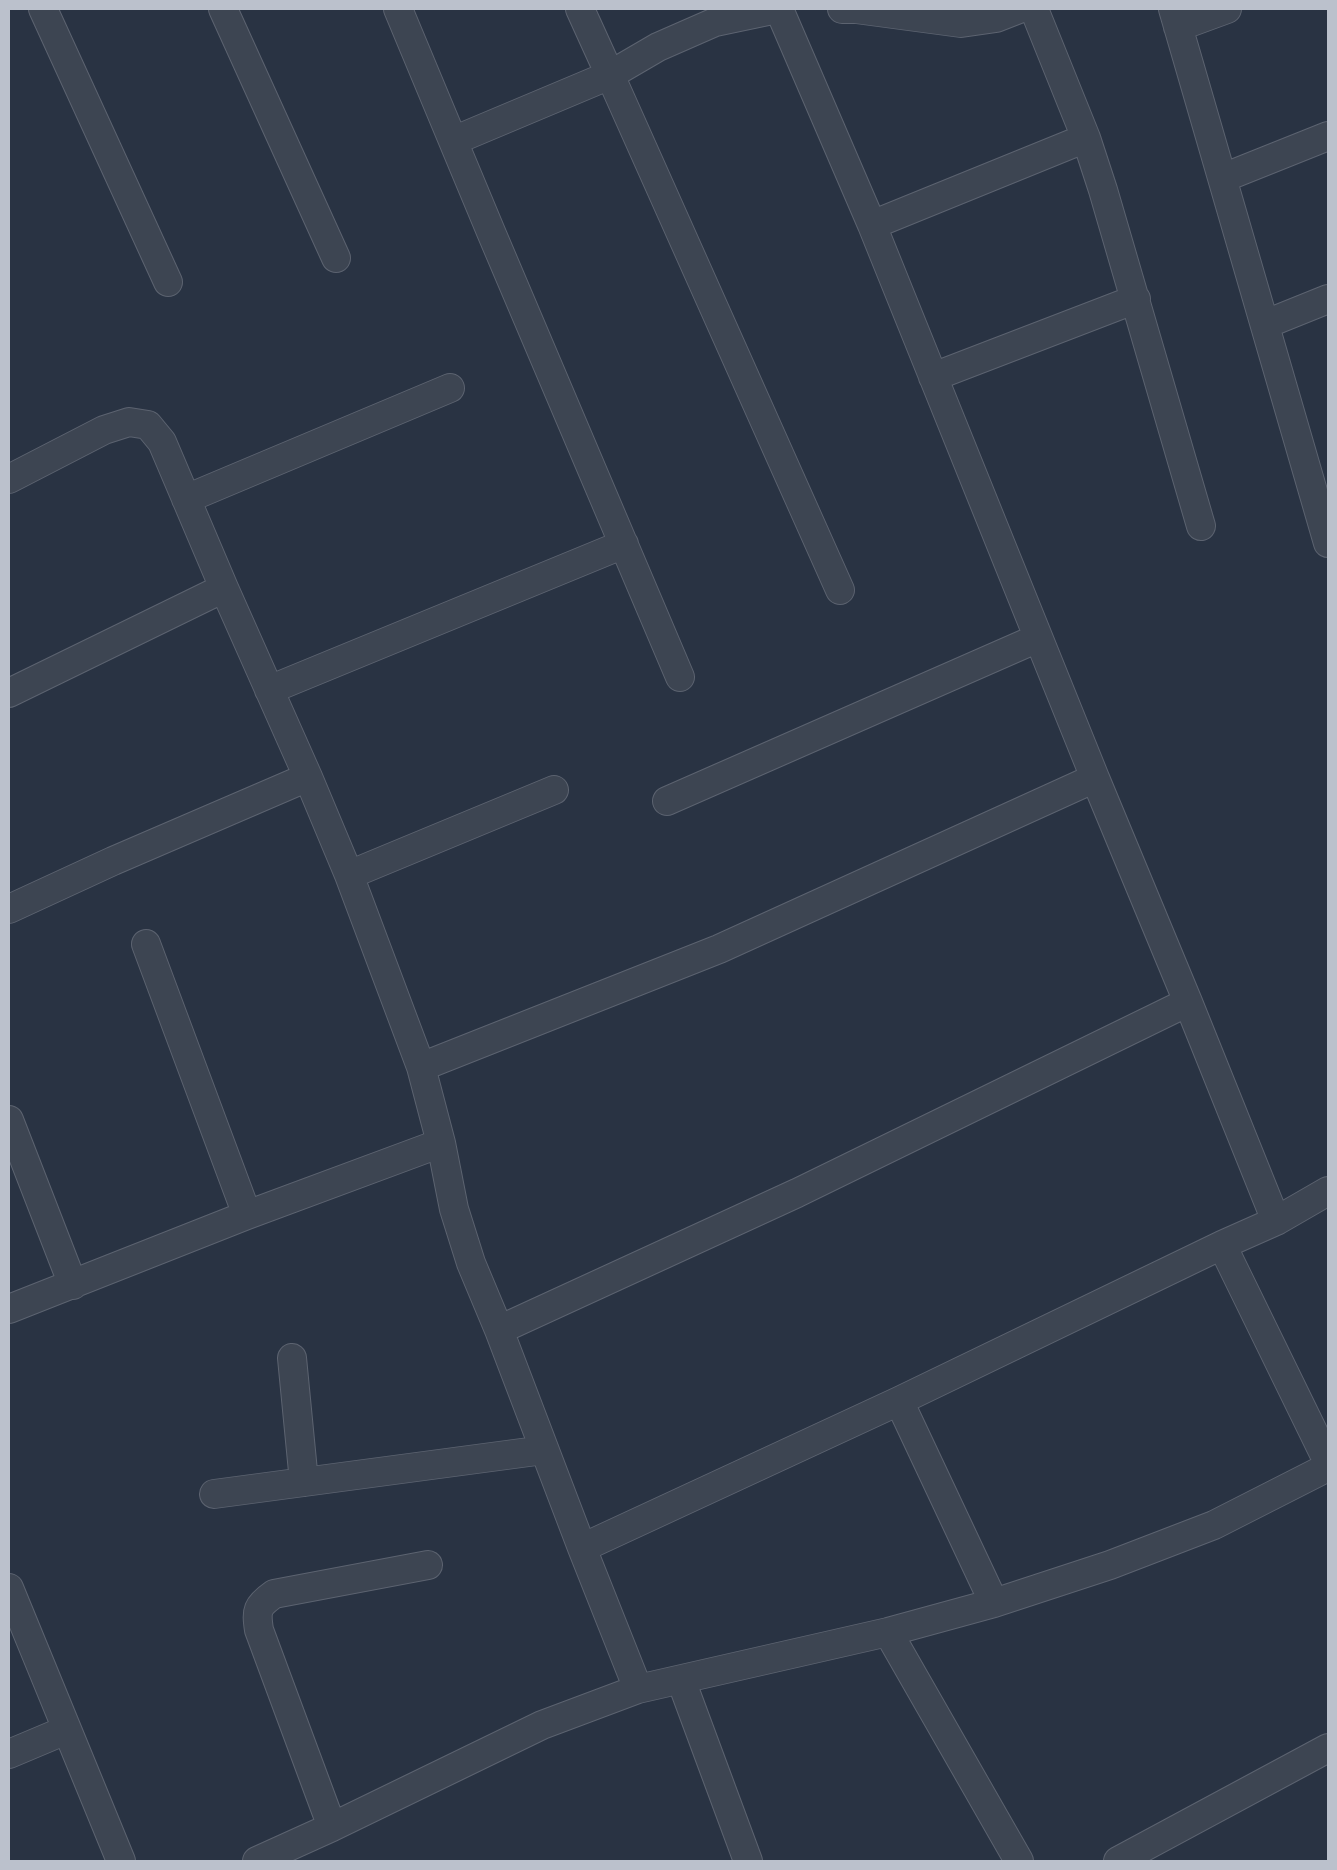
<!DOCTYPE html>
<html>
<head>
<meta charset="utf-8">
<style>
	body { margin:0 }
	#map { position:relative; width:1337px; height:1870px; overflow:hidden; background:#293343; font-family:Montserrat,sans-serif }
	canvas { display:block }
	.frame { position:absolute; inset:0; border:10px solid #bbc1cc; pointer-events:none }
</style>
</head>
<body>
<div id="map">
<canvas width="1337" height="1870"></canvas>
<div class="frame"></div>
</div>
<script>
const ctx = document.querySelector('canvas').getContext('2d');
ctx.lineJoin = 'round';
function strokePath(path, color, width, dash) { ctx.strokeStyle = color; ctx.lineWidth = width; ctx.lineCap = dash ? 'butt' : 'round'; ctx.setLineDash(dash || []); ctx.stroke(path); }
const minor = new Path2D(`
	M43 9 168 282
	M223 9 336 258
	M398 9 491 232 680 677
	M777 9 715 22 658 47 610 75 840 590
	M779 9 872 225 1095 778
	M842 9H856L961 23 996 18 1019 9
	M1034 9 1086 138 1103 190 1201 526
	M1173 9 1328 543
	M1178 27 1227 9
	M453 141 610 75 580 9
	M1223 178 1328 136
	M872 225 1086 138
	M1266 324 1328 299
	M933 377 1136 299
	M9 479 104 430 129 422 148 425 162 442 224 588 308 777 349 875 421 1067 441 1143 454 1209 471 1263 499 1330 582 1548 638 1689
	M186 499 450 388
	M269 690 624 544
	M9 693 224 588
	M667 801 1038 638
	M349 875 554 790
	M9 909 113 861 308 777
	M146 944 247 1215
	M421 1067 719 949 1095 778 1188 1002 1276 1221
	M9 1120 73 1285
	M1222 1245 1328 1462
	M9 1309 247 1215 441 1143
	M499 1330 797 1193 1188 1002
	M292 1358 304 1482
	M899 1401 994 1603
	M214 1494 544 1450
	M582 1548 899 1401 1222 1245 1276 1221 1328 1191
	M9 1588 121 1861
	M888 1632 1019 1861
	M681 1680 748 1861
	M9 1754 66 1730
	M332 1827 259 1630C256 1610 257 1606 274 1594L428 1565
	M257 1861 332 1827 542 1725 638 1689 888 1632 994 1603 1110 1565 1214 1525 1328 1467
	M1118 1861 1328 1748`);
strokePath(minor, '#5c6370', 30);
strokePath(minor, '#3d4552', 28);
</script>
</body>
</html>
